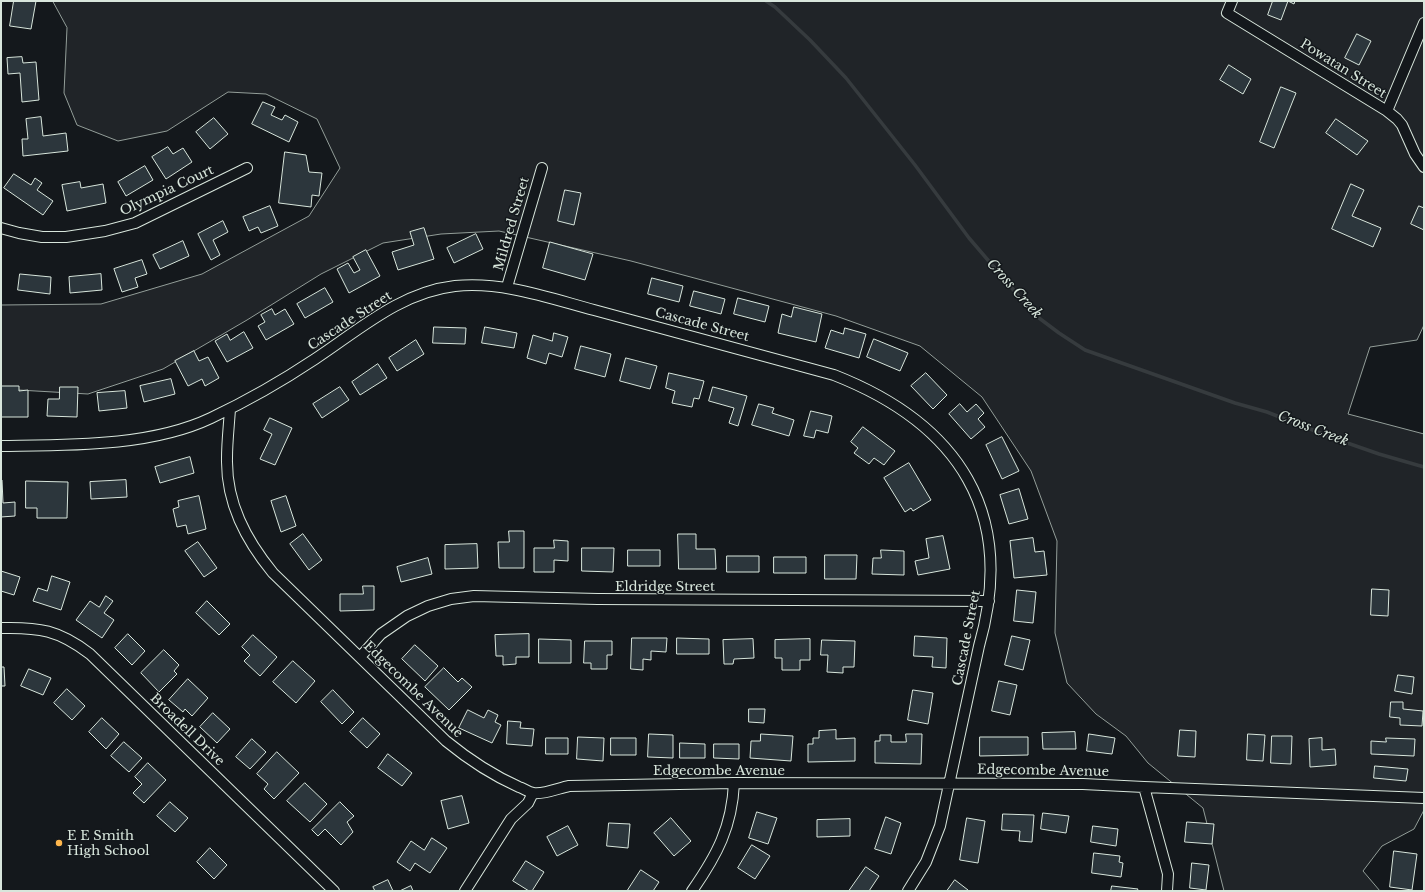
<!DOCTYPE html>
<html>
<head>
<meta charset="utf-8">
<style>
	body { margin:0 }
	#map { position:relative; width:1425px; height:892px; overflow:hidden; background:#14181c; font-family:"Libre Baskerville",serif }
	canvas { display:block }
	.frame { position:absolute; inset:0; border:2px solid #d8e6dc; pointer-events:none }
</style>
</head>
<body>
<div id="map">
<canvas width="1425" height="892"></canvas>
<div class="frame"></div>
</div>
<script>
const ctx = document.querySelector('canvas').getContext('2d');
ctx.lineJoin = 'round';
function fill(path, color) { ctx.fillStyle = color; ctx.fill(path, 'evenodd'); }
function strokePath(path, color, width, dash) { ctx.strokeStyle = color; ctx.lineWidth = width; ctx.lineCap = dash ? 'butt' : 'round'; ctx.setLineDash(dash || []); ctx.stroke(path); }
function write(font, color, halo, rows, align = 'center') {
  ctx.font = font + ' "Libre Baskerville",serif'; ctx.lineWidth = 3; ctx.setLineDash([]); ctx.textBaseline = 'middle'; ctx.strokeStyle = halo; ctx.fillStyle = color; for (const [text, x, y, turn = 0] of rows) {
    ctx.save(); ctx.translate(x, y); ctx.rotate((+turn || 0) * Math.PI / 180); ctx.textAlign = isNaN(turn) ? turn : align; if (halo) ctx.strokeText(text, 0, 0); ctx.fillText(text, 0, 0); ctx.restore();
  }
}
const green = new Path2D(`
	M53 1H1424V325L1417 340 1370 347 1348 414 1424 434V810L1414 829 1382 846 1363 871 1380 891H1224L1203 808 1148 763 1126 736 1096 714 1067 683 1055 633 1057 541 1031 471 982 397 920 346 836 316 631 261 499 231 441 234 383 243 321 274 247 320 163 369 88 394 1 389V305L101 304 202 274 309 216 340 168 317 119 266 94 228 92 167 131 118 141 77 125 64 93 67 28Z`);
fill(green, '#202428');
strokePath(green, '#939e99', 1);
strokePath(new Path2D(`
	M766 1 775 7 810 40 846 78 915 165 969 238 1035 315 1059 333 1085 350 1235 403 1267 412 1333 438 1379 454 1424 467`), '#363b3e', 3.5);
const building = new Path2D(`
	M14 1H36L31 29 10 26Z
	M1273 1H1295L1294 4 1288 1 1281 20 1268 15Z
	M1357 34 1371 41 1359 65 1345 58Z
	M22 57 23 63 36 62 39 100 22 102 20 73 8 74 7 58Z
	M1229 65 1251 79 1243 94 1220 80Z
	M1281 87 1296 93 1274 148 1260 142Z
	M263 102 275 107 271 115 282 120 285 115 298 122 289 142 252 124Z
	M41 117 43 136 66 133 68 151 23 156 22 139H28L26 119Z
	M214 118 228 134 210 149 196 132Z
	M1336 119 1368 141 1357 155 1326 133Z
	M168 147 173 154 183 148 192 162 166 179 152 157Z
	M285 152 306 155 309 172 322 173 319 196 312 195 311 207 279 203Z
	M145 166 153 180 126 196 118 182Z
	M14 174 31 185 35 178 42 183 37 190 53 201 43 215 4 188Z
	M80 182 81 188 103 184 106 203 67 211 62 185Z
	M1351 184 1364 190 1352 216 1381 228 1373 247 1332 229Z
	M565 190 581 193 574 225 558 221Z
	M270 206 278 226 261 233 258 227 249 231 243 217Z
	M1419 206 1424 208V230L1411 224Z
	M223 221 228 232 213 240 220 255 211 260 198 234Z
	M424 228 434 259 398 270 392 252 414 245 410 232Z
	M476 234 483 249 454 263 447 248Z
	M183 241 189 256 160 269 153 255Z
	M550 242 593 254 585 280 543 268Z
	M366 250 380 276 349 293 337 269 348 263 354 273 360 270 353 257Z
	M142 260 147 274 135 278 138 287 122 292 114 269Z
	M20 274 51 277 50 294 18 290Z
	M101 274 102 290 70 293 69 277Z
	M652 278 683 286 679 302 648 294Z
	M325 288 333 302 305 318 297 304Z
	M694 291 725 299 721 314 690 306Z
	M738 298 769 306 765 322 734 314Z
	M794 307 822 314 816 342 778 333 782 314 791 317Z
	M272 309 275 315 285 309 294 324 266 340 258 326 265 322 261 315Z
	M434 327 466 328 465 344 433 343Z
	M485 327 517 333 514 348 482 343Z
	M845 328 866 334 859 358 825 348 831 330 843 334Z
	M244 332 253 348 227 362 215 341 227 334 230 340Z
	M554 333 568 337 562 357 549 353 546 364 527 358 533 335 552 341Z
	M874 339 908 353 900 371 867 357Z
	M416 340 424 354 397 371 389 358Z
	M581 346 611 354 605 377 575 369Z
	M194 351 199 361 208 357 219 378 205 386 202 379 188 386 175 361Z
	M626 358 657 366 650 389 620 381Z
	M378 364 387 378 360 395 352 382Z
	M669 373 704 381 699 399 694 398 692 407 672 403 675 391 666 388Z
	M926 373 947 395 933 409 911 386Z
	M171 379 175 394 144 402 140 386Z
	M1 386H19V391L28 390V417H1Z
	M60 387H78L77 417 47 416 48 399H59Z
	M340 387 349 400 322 418 313 404Z
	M713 387 747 396 738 426 729 423 734 408 709 401Z
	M125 391 127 408 99 411 97 393Z
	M759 404 774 408 772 413 794 420 789 436 752 425Z
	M960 404 967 412 976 404 984 413 978 419 985 427 971 439 949 414Z
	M811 411 832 416 828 433 816 430 814 438 804 436Z
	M270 418 292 428 275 465 260 459 272 434 264 430Z
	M863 427 895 451 884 465 874 458 869 464 854 453 858 448 851 442Z
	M1002 437 1019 471 1002 479 986 445Z
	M190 457 194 473 160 483 155 467Z
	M909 463 931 500 913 511 911 508 905 512 884 478Z
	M1 480H2L3 503 15 502V516L1 517Z
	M126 480 127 497 91 499 90 482Z
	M26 481 68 482 67 518H37V508H26Z
	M1019 489 1028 519 1009 524 1000 495Z
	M199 496 206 529 188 534 186 525 177 527 173 509 179 507 178 501Z
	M286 496 296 526 281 532 271 501Z
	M509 531H524V568H499L498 542H509Z
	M303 534 322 560 309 570 290 544Z
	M678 534H696V549H715L716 569H679Z
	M943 536 950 569 918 575 915 561 929 558 926 539Z
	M1033 538 1035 552 1044 551 1047 575 1014 578 1010 541Z
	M554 540 568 541V561L554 560V572H534V548H554Z
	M198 542 217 568 204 577 185 551Z
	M477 544 478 568 445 569V545Z
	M582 548H614L613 572 582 571Z
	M628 550H660V566H628Z
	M881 550 904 551V575L872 574 873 558H881Z
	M825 555H857L856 579H825Z
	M727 556H759V572H727Z
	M774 557H806V573H774Z
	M428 558 432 574 401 582 397 567Z
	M1 571 20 577 14 595 1 591Z
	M52 576 70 582 61 610 33 601 38 588 47 591Z
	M363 586H374V610L340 611V594H363Z
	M1372 589 1389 590 1388 616 1371 615Z
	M1017 590 1036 592 1033 623 1014 621Z
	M106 596 113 601 104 613 114 620 102 638 76 620 90 601 99 607Z
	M207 601 230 624 219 635 196 613Z
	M128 634 145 651 132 665 115 648Z
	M529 634V657H516V664L503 665V656H496L495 635Z
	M253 635 277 657 260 676 244 661 250 655 242 647Z
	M915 636 947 638 946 668 932 667 933 657 914 656Z
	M1012 636 1030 640 1023 670 1005 665Z
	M632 638H667L666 652 651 651V660L643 659V670L631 669Z
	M677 638 709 639V654H677Z
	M539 639 571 640V663H539Z
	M753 639 754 658 734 659 733 664H724L723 640Z
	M810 639V660H800V670H782V658H775V640Z
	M822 640 855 641 854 667H843V673L827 672 828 655H821Z
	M585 641H612V655H607V669H591V663H584Z
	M415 645 438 666 425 681 402 659Z
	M164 650 179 665 174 671 177 674 159 692 141 673Z
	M293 661 315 681 296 703 273 682Z
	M1 667H4L5 686H1Z
	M444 668 458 682 462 678 472 687 449 710 425 687Z
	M29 669 51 678 43 695 21 686Z
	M1398 675 1414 677 1412 694 1395 691Z
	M188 679 208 698 192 716 185 709 183 712 169 700Z
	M999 681 1017 685 1010 715 992 711Z
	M67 689 85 706 72 720 54 703Z
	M333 690 354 712 342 724 321 702Z
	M913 690 933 693 928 724 908 720Z
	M1391 702H1403V709L1423 711 1422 726 1400 725V718L1390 717Z
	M749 709H765L764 723 749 722Z
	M468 710 484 718 488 710 498 715 495 722 501 725 492 743 459 728Z
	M213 713 230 729 217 743 200 727Z
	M102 718 119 734 106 749 89 732Z
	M363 718 380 734 367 748 350 732Z
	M508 721 521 722 520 728 534 729 532 746 507 744Z
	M836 730V739L855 738V761L808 762V744H813V738H819V731Z
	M1180 730 1196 731 1195 757 1178 756Z
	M1075 732 1076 749H1043L1042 733Z
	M649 734 673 735V758L648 757Z
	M761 734 793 736 791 761 750 758 751 741H760Z
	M906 734H922L921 764 875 763V741H880V735H891V742H906Z
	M1089 734 1115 738 1112 754 1087 751Z
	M1248 734 1265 735 1263 761 1247 760Z
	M1272 736H1292L1291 764 1271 763Z
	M578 737 604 738 603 761 577 759Z
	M980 737H1028V755L980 756Z
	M546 738H568V754H546Z
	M611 738H636V755H611Z
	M1322 738V750L1335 749 1336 765 1310 767 1309 739Z
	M1386 738 1415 739 1414 756 1371 754V741L1386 742Z
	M252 739 266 752 250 769 236 757Z
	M124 742 142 758 129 772 111 756Z
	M680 743 705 744V758H680Z
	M714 744H739V759L714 758Z
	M277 752 299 773 274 799 264 789 268 784 257 774Z
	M388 754 412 773 402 786 378 768Z
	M148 763 166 780 144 803 133 793 142 784 135 777Z
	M1375 766 1408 769 1406 781 1374 778Z
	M305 783 327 804 310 822 287 801Z
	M462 796 469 823 448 829 441 801Z
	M170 802 188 818 175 832 157 816Z
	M340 802 354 816 347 822 353 832 341 845 325 829 318 836 312 830Z
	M757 812 777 818 768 844 749 838Z
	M1043 813 1069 816 1066 833 1041 829Z
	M1003 814 1034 815 1032 842 1019 841 1020 831 1002 830Z
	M886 817 901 823 891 854 875 849Z
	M671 818 691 841 674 856 654 833Z
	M967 818 985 821 978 863 960 860Z
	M850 819V836L817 837V820Z
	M1187 822 1214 824 1212 844 1185 842Z
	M609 823 630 824 628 848 607 846Z
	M568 826 578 845 557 856 547 837Z
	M1093 826 1118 829 1116 846 1091 842Z
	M432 838 447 848 430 873 415 863 410 871 397 862 411 841 424 850Z
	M752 845 770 856 755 879 738 868Z
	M210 848 227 865 214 879 197 862Z
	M1394 851 1417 854 1412 890 1390 887Z
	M1094 853 1120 856 1119 862 1123 863 1121 877 1092 873Z
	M526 861 544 872 532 891H529L513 881Z
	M1192 863 1209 865 1206 890 1190 888Z
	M866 867 879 876 869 891H849Z
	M641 870 659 882 653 891H630L628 890Z
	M388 880 393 891H375L373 887Z
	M955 880 968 890V891H947Z
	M411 886 413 891H400Z
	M1112 886 1138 889 1137 891H1111Z`);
fill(building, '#2c363c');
strokePath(building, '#d8e6dc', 1);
const street = new Path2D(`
	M1232 1 1227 13 1387 111 1397 119 1402 125 1415 154 1424 167
	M1387 111 1424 23
	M1 228 19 233 42 237H66L105 231 135 223 247 168
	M507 287 542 168
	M230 409C229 425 227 442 227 458 226 503 246 540 273 573L446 741C468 759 492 775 519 787 523 788 528 792 533 793 543 795 559 788 569 786L734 783 1083 784 1144 787 1424 798
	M1 446C67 445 150 447 211 418 247 401 282 381 315 359 359 330 401 292 455 286 502 281 549 298 594 310 674 331 754 353 834 375 959 424 1017 513 979 646L940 826 926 862 908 891
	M1 628C39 627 59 630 90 654L334 891
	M360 657 381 634 407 616 428 606 451 599 474 596 598 599 989 601
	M1144 787 1168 874 1167 891
	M465 891 511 819 528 803 533 793
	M692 891C717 855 732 827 734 783`);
strokePath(street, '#d8e6dc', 12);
strokePath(street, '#14181c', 10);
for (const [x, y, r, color] of [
	[59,843,4,"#ffb74d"]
]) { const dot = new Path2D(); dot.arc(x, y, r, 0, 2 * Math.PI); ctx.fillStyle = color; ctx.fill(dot); strokePath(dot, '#14181c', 1.5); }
write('13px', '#d8e6dc', '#14181c', [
	["Powatan Street",1343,69,32],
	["Olympia Court",167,191,-25],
	["Mildred Street",512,224,-74],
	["Cascade Street",350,321,-33],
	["Cascade Street",702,325,15],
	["Eldridge Street",665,587],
	["Cascade Street",967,638,-79],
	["Edgecombe Avenue",413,690,44],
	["Broadell Drive",187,730,44],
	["Edgecombe Avenue",719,771],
	["Edgecombe Avenue",1043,771,1]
]);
write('13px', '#d8e6dc', '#14181c', [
	["E E Smith",67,836],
	["High School",67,851]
], 'left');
write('italic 14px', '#d8e6dc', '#14181c', [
	["Cross Creek",1014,289,48],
	["Cross Creek",1313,429,21]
]);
</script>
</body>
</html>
